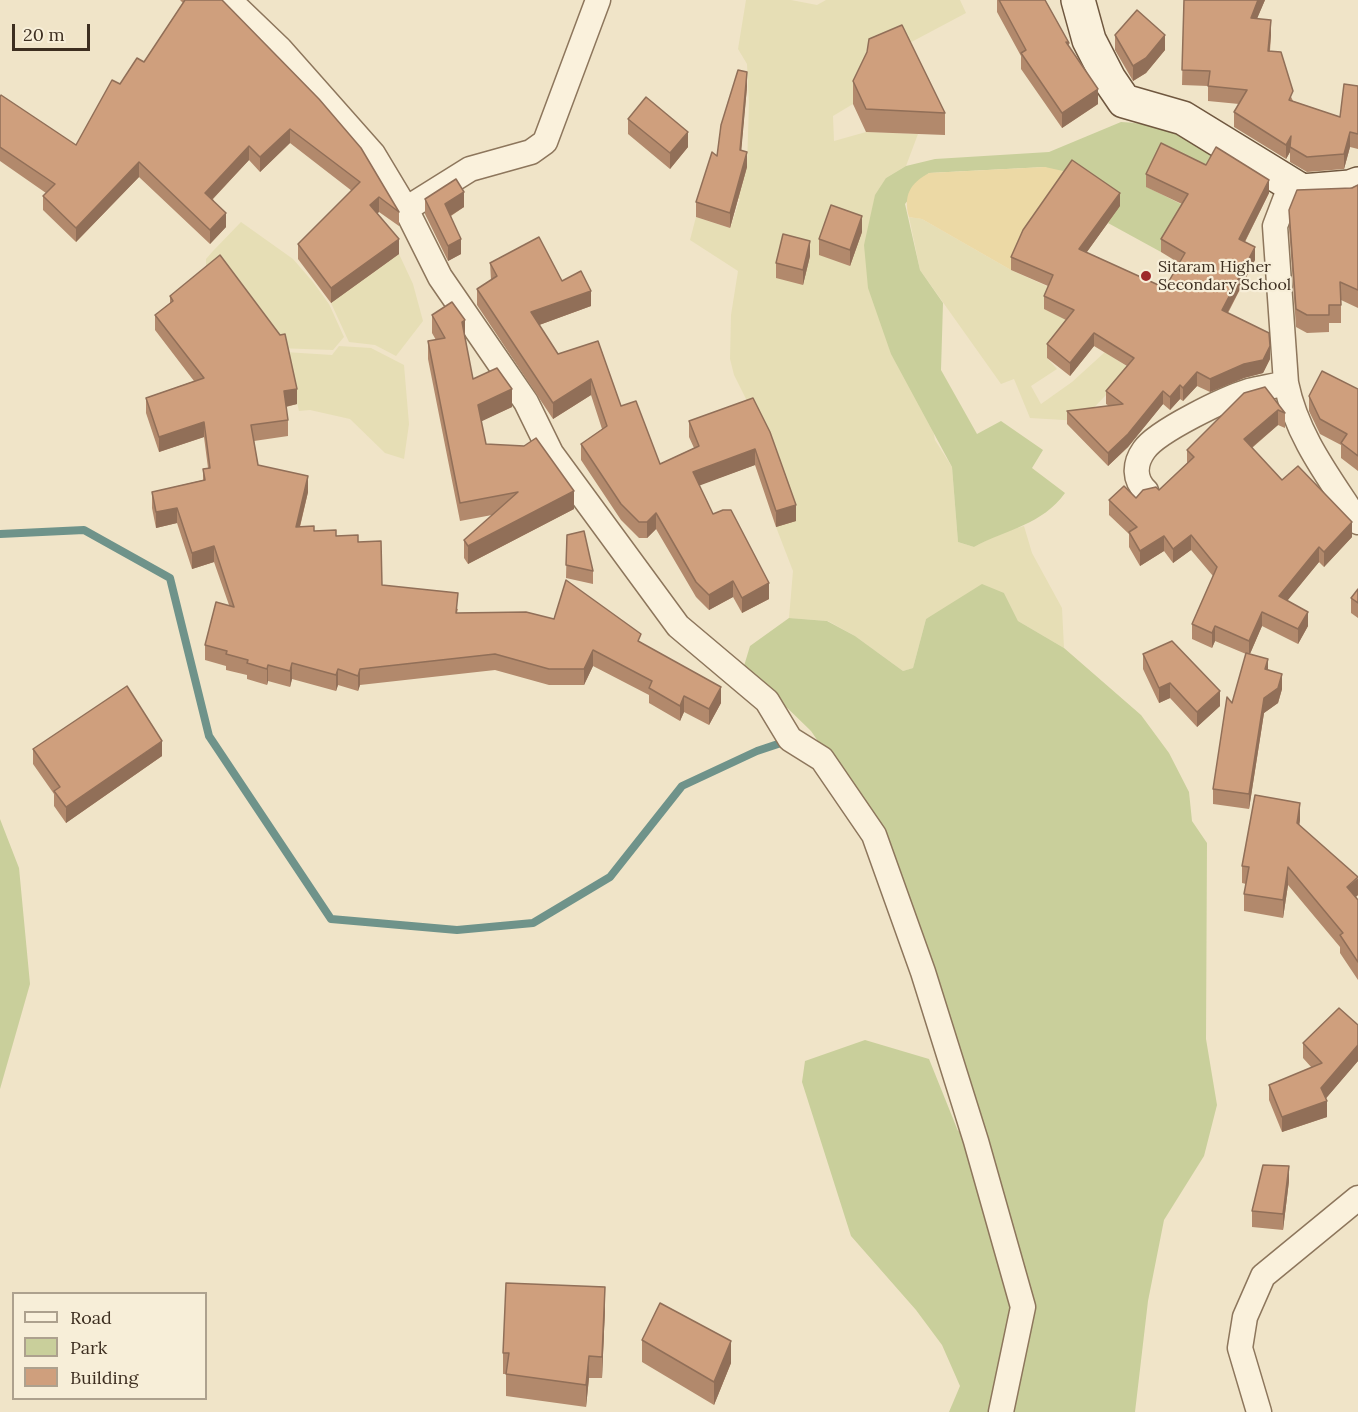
<!DOCTYPE html>
<html>
<head>
<meta charset="utf-8">
<style>
	body { margin:0 }
	#map { position:relative; width:1358px; height:1412px; overflow:hidden; background:#f0e4c8; font-family:Lora,serif }
	canvas { display:block }
	.legend { position:absolute; left:12px; top:1292px; width:195px; height:108px; box-sizing:border-box; background:#f7eed8; border:2px solid #ada18e; margin:0; padding:8px 10px; list-style:none; font-size:18px; color:#3d2e20 }
	.legend li { display:flex; align-items:center; gap:12px; height:30px }
	.legend b { width:30px; border:2px solid #ada18e }
	.scale { position:absolute; left:12px; top:24px; width:78px; height:27px; box-sizing:border-box; border:3px solid #3d2e20; border-top:0; padding-left:8px; font-size:18px; line-height:21px; white-space:nowrap; color:#3d2e20; -webkit-text-stroke:4px #f7eed8; paint-order:stroke }
</style>
</head>
<body>
<div id="map">
<canvas width="1358" height="1412"></canvas>
<ul class="legend">
<li><b style="height:8px;background:#faf1dc"></b>Road</li>
<li><b style="height:16px;background:#c9cf9b"></b>Park</li>
<li><b style="height:16px;background:#cf9f7d"></b>Building</li>
</ul>
<div class="scale">20 m</div>
</div>
<script>
const ctx = document.querySelector('canvas').getContext('2d');
ctx.lineJoin = 'round';
function fill(path, color) { ctx.fillStyle = color; ctx.fill(path, 'evenodd'); }
function strokePath(path, color, width, dash) { ctx.strokeStyle = color; ctx.lineWidth = width; ctx.lineCap = dash ? 'butt' : 'round'; ctx.setLineDash(dash || []); ctx.stroke(path); }
function write(font, color, halo, rows, align = 'center') {
  ctx.font = font + ' Lora,serif'; ctx.lineWidth = 4.5; ctx.setLineDash([]); ctx.textBaseline = 'middle'; ctx.strokeStyle = halo; ctx.fillStyle = color; for (const [text, x, y, turn = 0] of rows) {
    ctx.save(); ctx.translate(x, y); ctx.rotate((+turn || 0) * Math.PI / 180); ctx.textAlign = isNaN(turn) ? turn : align; if (halo) ctx.strokeText(text, 0, 0); ctx.fillText(text, 0, 0); ctx.restore();
  }
}
fill(new Path2D(`
	M746 0H791L817 5 826 0H960L966 13 902 47 853 104 833 116 834 141 866 132 918 134 906 166 886 178 935 440 952 467 958 542 974 547 998 534 1024 526 1032 553 1062 608 1064 648 1018 621 1004 593 926 619 913 668 903 671 855 636 828 621 789 618 793 571 776 527 771 449 734 375 730 359 731 315 738 271 690 240 696 217 730 228 740 199 737 198 747 167 749 103 747 64 738 49Z
	M909 217 922 219 1011 270 1053 289 1072 323 1047 358 1057 369 1031 386 1041 404 1072 382 1105 352 1131 369 1081 421 1030 418 1014 379 1001 384 920 270Z
	M241 222 293 259 313 282 329 304 344 337 333 350 276 348 206 266V259L213 251Z
	M399 254 413 284 423 321 396 356 375 345 349 342 331 303Z
	M339 346 371 348 404 365 409 424 404 459 385 453 350 419 310 410 299 411 285 352 332 355Z`), '#e6deb5');
fill(new Path2D(`
	M1121 122C1165 124 1182 135 1218 156L1206 178 1147 187 1187 207 1161 252 1108 223 1119 206 1045 167 929 173 905 204 920 270 943 303 941 370 977 434 1001 421 1043 450 1032 468 1065 493C1042 525 1007 529 974 547L958 542 952 467 891 354 868 288 864 245 875 195 886 178 906 166 935 159 1049 152Z
	M982 584 1004 593 1018 621 1064 648 1141 715 1169 753 1189 792 1192 821 1207 843 1206 1039 1217 1105 1204 1156 1164 1220 1148 1301 1135 1412H949L960 1386 942 1345 916 1310 851 1236 802 1082 805 1061 865 1040 929 1059 958 1131 982 1124 907 891 890 846 811 731 744 666 750 646 789 618 827 621 855 636 903 671 913 668 926 619Z
	M0 819 19 868 30 984 0 1089Z`), '#c9cf9b');
fill(new Path2D(`
	M1045 167 1072 173 1011 270 922 219 909 217C903 196 910 183 929 173Z`), '#ecd9a5');
strokePath(new Path2D(`
	M0 534 84 530 170 578 209 736 331 919 457 930 533 923 610 877 682 786 757 751 787 741`), '#6f938a', 8);
const street = new Path2D(`
	M229 0 280 49 373 154 406 209 440 277 526 402 551 453 678 626 767 701 790 739 822 759 874 835 923 972 976 1141 1023 1307 1001 1412
	M1291 184 1275 226 1286 383C1297 437 1329 477 1358 522
	M406 209 470 169 531 152 545 142 598 0
	M1146 491C1134 480 1134 464 1144 450 1157 431 1226 398 1249 391 1261 388 1274 386 1286 383
	M1259 1412 1240 1348 1245 1317 1263 1276 1358 1198`);
const secondary = new Path2D(`
	M1078 0 1089 40 1109 79 1124 101 1183 118 1302 191 1350 187 1358 184`);
strokePath(street, '#8d765c', 27);
strokePath(secondary, '#6f573f', 36);
strokePath(street, '#faf1dc', 24);
strokePath(secondary, '#faf1dc', 33);
fill(new Path2D(`
	M180 0H222L399 212V226L379 212 377 213 399 254 331 303 298 259V244L352 191 290 143 260 172 249 160 213 199 226 227 210 244 139 177 76 242 43 210V196L46 193 0 161V97L76 145 120 84 144 62 183 3Z
	M997 0H1045L1069 43V46L1098 104 1062 128 1021 69V56L997 12Z
	M1184 0H1265L1257 18 1271 35 1270 51 1293 101 1340 117 1358 86V149L1350 147 1344 169 1307 172 1290 162V152L1286 159 1234 127V112L1239 104 1208 101V86L1182 85Z
	M1115 35 1165 50 1146 73 1133 81 1115 50Z
	M853 81 945 113V135L866 132 853 104Z
	M747 87 741 150 747 167 730 228 696 217V202L717 156Z
	M628 119 688 147 670 169 628 134Z
	M1206 165 1269 193 1245 242 1255 260 1228 313 1270 359 1263 373 1244 378 1210 392 1197 386 1183 401 1180 399 1170 410 1163 404 1128 447 1108 466 1067 424V411L1109 406 1106 404V391L1127 366 1094 346 1070 376 1047 358V344L1066 320 1044 309V296L1048 286 1011 270V257L1120 206 1086 253 1165 288 1179 263 1161 252V239L1182 204 1146 187V174Z
	M1358 185V308L1341 300V323H1329V332L1307 333 1296 327 1289 228V210Z
	M425 199 464 207 451 216 461 254 448 261 425 214Z
	M862 232 850 266 819 255V239Z
	M810 256 803 285 776 278V263Z
	M490 263 562 281 591 306 539 325 558 354 598 341 621 406 660 464 694 448 689 437V421L753 398 796 521 776 527 755 465 699 485 713 514 769 599 742 613 733 597 709 610 696 597 656 529 647 538H639L621 520 581 460V444L602 429 591 395 553 419 477 305V289L491 280Z
	M170 296 297 404 286 407 288 420V436L254 441 258 465 308 492 300 527 358 542 382 585 458 609 457 613 641 642 721 703 709 725 684 712 680 721 649 703V695L593 666 584 685H549L495 670 360 685 358 691 338 685 336 691 292 679 290 687 268 681 267 685 247 679V675L226 670V666L205 660V645L229 605 214 562 192 569 177 523 156 528 152 508V492L203 480V469L208 468 204 437 159 452 146 413V398L194 381 155 330V315L170 303Z
	M432 315 465 338 473 379 512 407 481 421 486 444 574 509 468 564 464 558V540L492 515 460 521 428 359V341L436 340 432 333Z
	M1358 389V471L1341 458V445L1320 434 1309 411V396Z
	M1244 393 1285 413V428L1278 425 1252 448 1282 480 1352 537 1324 567 1319 562 1287 600 1308 626 1298 644 1262 626 1250 654 1268 670 1282 689 1278 703 1264 713 1249 809 1213 804V789L1232 703 1246 654 1215 641 1212 648 1192 639V624L1213 576 1191 550 1173 563 1164 551 1140 566 1129 547V534L1109 515V500L1136 498 1159 490 1187 463V450Z
	M567 535 593 571V584L566 578Z
	M1358 589V618L1351 613V598Z
	M1143 654 1220 706 1197 727 1170 698 1159 703 1143 669Z
	M33 749 162 756 66 823 54 806V794L33 764Z
	M1300 820 1299 825 1358 895 1356 897 1358 900V980L1340 953V947L1288 885 1283 918 1244 911V894L1246 884 1242 883V866Z
	M1303 1043 1358 1061 1326 1098 1327 1117 1282 1132 1269 1100V1085L1312 1068 1303 1058Z
	M1289 1181 1283 1230 1252 1227V1211Z
	M605 1308 602 1378H589L586 1407 506 1396V1374H503V1353Z
	M642 1340 731 1363 714 1405 642 1362Z`), '#b2896c');
fill(new Path2D(`
	M1258 0H1265L1251 33V18Z
	M1271 20V35L1268 66V51Z
	M1165 35V50L1146 73 1133 81V66Z
	M747 72V87L740 165V150Z
	M1098 89V104L1062 128V113Z
	M290 129V143L260 172V157Z
	M688 132V147L670 169V153Z
	M1350 132V147L1344 169V154Z
	M1291 136 1290 152 1286 159V145Z
	M249 146V160L205 207V193Z
	M747 152V167L730 228V213Z
	M139 162V177L76 242V228Z
	M1269 180V193L1239 253V239Z
	M464 192V207L445 219V204Z
	M1120 193V206L1079 263V249Z
	M379 197V212L370 220V205Z
	M226 213V227L210 244V230Z
	M862 216V232L850 266V250Z
	M399 239V254L331 303V288Z
	M461 239V254L448 261V246Z
	M810 241V256L803 285V270Z
	M1255 247V260L1222 323V310Z
	M591 291V306L531 328V312Z
	M465 320V338L462 322Z
	M1094 333V346L1070 376V363Z
	M1270 346V359L1263 373 1244 378 1210 392V379Z
	M1197 372V386L1183 401V388Z
	M591 379V395L553 419V403Z
	M1180 385V399L1170 410V397Z
	M297 389V404L284 407V391Z
	M512 389V407L478 423V405Z
	M1163 391V404L1128 447 1108 466V453Z
	M1278 410V425L1244 454V439Z
	M204 422V437L159 452V437Z
	M755 449V465L693 488V472Z
	M308 476V492L296 542V527Z
	M574 491V509L468 564V546Z
	M796 505V521L776 527V511Z
	M177 508V523L156 528V512Z
	M656 513V529L647 538V522Z
	M1352 522V537L1324 567V552Z
	M1191 535V550L1173 563V549Z
	M1164 536V551L1140 566V551Z
	M214 546V562L192 569V553Z
	M1319 547V562L1279 611V596Z
	M733 581V597L709 610V595Z
	M769 583V599L742 613V598Z
	M1262 612V626L1249 656V641Z
	M1308 612V626L1298 644V629Z
	M1215 626V641L1212 648V633Z
	M593 650V666L584 685V669Z
	M1268 659V674L1265 669Z
	M292 663V679L290 687V671Z
	M268 665V681L267 685V669Z
	M338 669V685L336 691V675Z
	M360 669V685L358 691V676Z
	M1282 674V689L1278 703 1264 713 1249 809V794L1264 698Z
	M1170 683V698L1159 703V688Z
	M721 687V703L709 725V709Z
	M1220 691V706L1197 727V712Z
	M684 696V712L680 721V706Z
	M162 741V756L66 823V807Z
	M1300 803V820L1297 840V823Z
	M1288 867V885L1283 918V900Z
	M1358 878V895L1347 904V887Z
	M1358 1045V1061L1322 1103 1327 1101V1117L1282 1132V1117L1321 1088Z
	M1289 1166V1181L1283 1230V1214Z
	M605 1287V1308L602 1378V1357Z
	M731 1341V1363L714 1405V1382Z
	M589 1356V1378L586 1407V1385Z`), '#916f58');
const building = new Path2D(`
	M185 0H222L319 99 361 148 399 212 379 197 370 205 399 239 331 288 298 244 360 182 290 129 260 157 249 146 205 193 226 213 210 230 139 162 76 228 43 196 55 184 0 147V97L1 95 76 145 112 80 120 84 137 58 144 62Z
	M999 0H1045L1069 43 1066 42 1098 89 1062 113 1021 53 1026 50Z
	M1184 0H1258L1251 18 1271 20 1268 51 1281 52 1293 91 1289 100 1340 117 1344 84 1358 86V134L1350 132 1344 154 1307 157 1290 147 1291 136 1286 145 1234 112 1247 90 1208 86 1210 71 1182 70Z
	M1137 10 1165 35 1146 58 1133 66 1115 35Z
	M902 25 945 113 866 109 853 81 867 52 869 39Z
	M738 70 747 72 740 150 747 152 730 213 696 202 712 152 717 156 721 125Z
	M646 97 688 132 670 153 628 119Z
	M1161 143 1206 165 1216 147 1269 180 1239 239 1255 247 1222 310 1269 333 1270 346 1263 360 1244 364 1210 379 1197 372 1183 388 1180 385 1170 397 1163 391 1128 434 1108 453 1067 411 1123 404 1106 391 1134 358 1094 333 1070 363 1047 344 1074 310 1044 296 1053 275 1011 257 1023 230 1072 160 1120 193 1079 249 1165 288 1185 253 1161 239 1188 194 1146 174Z
	M456 179 464 192 445 204 461 239 448 246 425 199Z
	M1358 185V290L1340 282 1341 305H1329V315H1307L1296 309 1289 210 1297 190 1352 188Z
	M831 205 862 216 850 250 819 239Z
	M783 234 810 241 803 270 776 263Z
	M539 237 562 281 581 271 591 291 531 312 558 354 598 341 621 406 636 401 660 464 699 446 689 421 753 398 770 432 796 505 776 511 755 449 693 472 713 514 723 510H731L769 583 742 598 733 581 709 595 696 582 656 513 647 522H639L621 504 581 444 607 426 591 379 553 403 477 289 497 276 490 263Z
	M220 255 280 335 285 334 297 389 284 391 288 420 251 425 258 465 308 476 296 527 314 526V531L336 530V536L358 535V542L381 541 382 585 458 593 456 613 526 612 554 619 566 580 641 634 638 641 721 687 709 709 684 696 680 706 649 688 652 681 593 650 584 669H549L495 654 360 669 358 676 338 669 336 675 292 663 290 671 268 665 267 669 247 663 248 660 226 654 227 651 205 645 216 602 234 607 214 546 192 553 177 508 156 512 152 492 205 480 203 469 210 468 204 422 159 437 146 398 204 378 155 315 173 301 170 296Z
	M452 302 465 320 462 322 473 379 497 368 512 389 478 405 486 444 524 446 536 438 574 491 468 546 464 540 518 492 460 503 428 341 445 338 432 315Z
	M1322 371 1358 389V456L1341 443 1347 434 1320 419 1309 396Z
	M1265 387 1285 413 1278 410 1244 439 1282 480 1298 466 1352 522 1324 552 1319 547 1279 596 1308 612 1298 629 1262 612 1249 641 1215 626 1212 633 1192 624 1217 567 1191 535 1173 549 1164 536 1140 551 1129 532 1137 527 1109 500 1124 486 1136 498 1143 490 1156 487 1159 490 1194 457 1187 450 1244 393Z
	M584 531 593 571 566 565 567 535Z
	M1358 589V603L1351 598Z
	M1172 641 1220 691 1197 712 1170 683 1159 688 1143 654Z
	M1246 653 1268 659 1265 669 1282 674 1278 688 1264 698 1249 794 1213 789 1227 697 1232 703Z
	M127 686 162 741 66 807 54 791 60 787 33 749Z
	M1255 795 1300 803 1297 823 1358 877 1347 887 1358 900V962L1340 935 1343 933 1288 867 1283 900 1244 894 1249 867 1242 866Z
	M1339 1008 1358 1025V1045L1321 1088 1327 1101 1282 1117 1269 1085 1322 1063 1303 1043Z
	M1263 1165 1289 1166 1283 1214 1252 1211Z
	M506 1283 605 1287 602 1357 589 1356 586 1385 506 1374 509 1353H503Z
	M660 1303 731 1341 714 1382 642 1340Z`);
fill(building, '#cf9f7d');
strokePath(building, '#916f58', 1.5);
for (const [x, y, r, color] of [
	[1146,276,6,"#9e2a2b"]
]) { const dot = new Path2D(); dot.arc(x, y, r, 0, 2 * Math.PI); ctx.fillStyle = color; ctx.fill(dot); strokePath(dot, '#f7eed8', 2); }
write('16px', '#3d2e20', '#f7eed8', [
	["Sitaram Higher",1158,267],
	["Secondary School",1158,285]
], 'left');
</script>
</body>
</html>
